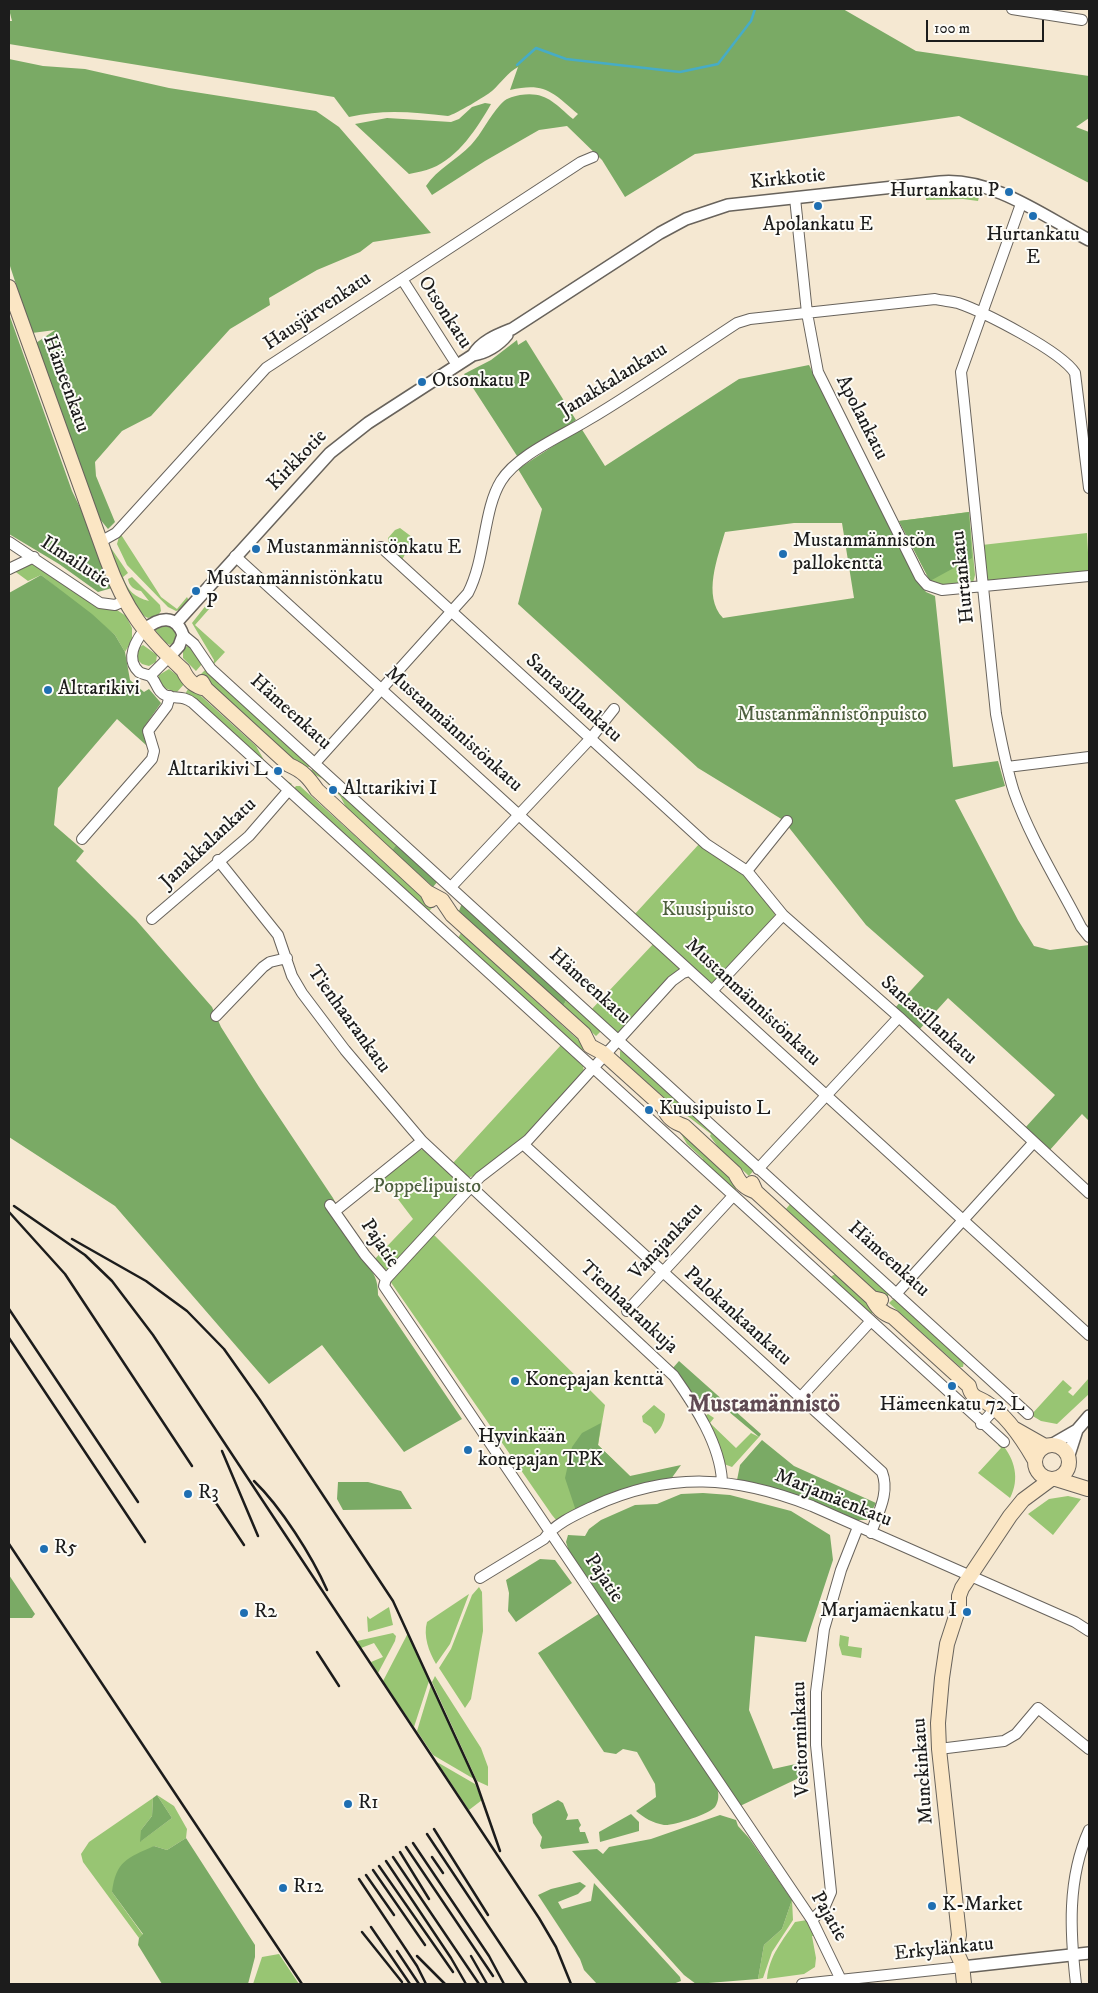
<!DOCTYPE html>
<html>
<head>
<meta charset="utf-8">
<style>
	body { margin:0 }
	#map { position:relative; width:1098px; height:1993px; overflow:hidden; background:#f5e8d2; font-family:"IM FELL DW Pica",serif }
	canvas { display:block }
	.frame { position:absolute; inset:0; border:10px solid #1c1c1c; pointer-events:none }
	.scale { position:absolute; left:926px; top:20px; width:118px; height:22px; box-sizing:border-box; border:2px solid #1c1c1c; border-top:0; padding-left:6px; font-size:15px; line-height:18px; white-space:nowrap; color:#1c1c1c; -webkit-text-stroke:4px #fdfcf7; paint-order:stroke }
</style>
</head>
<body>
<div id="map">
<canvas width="1098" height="1993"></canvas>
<div class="frame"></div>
<div class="scale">100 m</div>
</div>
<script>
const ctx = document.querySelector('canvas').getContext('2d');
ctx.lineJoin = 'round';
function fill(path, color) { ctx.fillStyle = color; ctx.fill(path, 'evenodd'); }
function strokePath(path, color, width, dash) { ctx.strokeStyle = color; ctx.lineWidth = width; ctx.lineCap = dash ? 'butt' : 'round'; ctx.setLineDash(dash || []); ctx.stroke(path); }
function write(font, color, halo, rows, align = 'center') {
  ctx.font = font + ' "IM FELL DW Pica",serif'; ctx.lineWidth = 4; ctx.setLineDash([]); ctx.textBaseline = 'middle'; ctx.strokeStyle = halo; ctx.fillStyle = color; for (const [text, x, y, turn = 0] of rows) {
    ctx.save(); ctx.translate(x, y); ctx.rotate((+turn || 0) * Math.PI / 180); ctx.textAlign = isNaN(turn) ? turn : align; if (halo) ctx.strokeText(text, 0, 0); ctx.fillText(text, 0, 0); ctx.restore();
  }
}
fill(new Path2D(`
	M951 193 979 197 978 201 963 199 926 200V195Z
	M969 512 975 575 973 583 940 587 930 581 899 521Z
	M400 528 412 537 411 543 402 560 390 550 388 538 395 530Z
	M120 533 161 597 177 609 187 597 189 601 182 609 176 611 168 607 127 565 117 544Z
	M1087 533 1089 572 988 581 986 578 982 545Z
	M111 548 128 573 123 577C128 591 134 597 149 601L141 591C134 590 129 586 128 579L132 577 160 605 161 611 158 615 148 618C132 612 112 564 111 548Z
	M27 565H34L117 610 126 616 132 628V640L125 652 115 635 41 575 28 581 13 570Z
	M207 604 210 608 195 625 225 652 213 665 214 660 192 623Z
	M165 624C174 628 178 632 174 642L170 645 166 643 155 630 157 626Z
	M143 645 157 655 156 662 149 666 142 664 137 659V649Z
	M187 646 192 648 202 664 196 671 183 658V650Z
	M169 669 186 682 177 692C168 690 157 686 159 675Z
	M206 669 310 766 305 770 200 675Z
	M190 686 256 746 264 760 276 774 292 784 290 786 185 694Z
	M313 768 397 844 392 850 347 809 340 796 323 779 310 772Z
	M296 786H300L433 907 428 912 293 790Z
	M700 843C732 864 756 880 775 914L774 918 716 981 710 983 634 915Z
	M461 933 586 1047 581 1053 457 940Z
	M655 942 679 964 680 969 620 1032H615L591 1010Z
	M567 999 602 1030 596 1036 563 1006Z
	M561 1045 583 1066 584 1071C567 1090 491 1180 468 1177L453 1163Z
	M620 1051 625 1052 682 1104 677 1109 620 1058Z
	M685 1106 754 1170 749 1176 718 1147 710 1136 711 1134 681 1111Z
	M680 1132 739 1186 734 1192 700 1162 703 1159 687 1144Z
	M425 1149 463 1184 462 1191 389 1270 381 1269 373 1261 413 1219 382 1178 419 1150Z
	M791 1203 890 1293 885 1300 786 1209Z
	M433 1234 605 1405 598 1445 630 1476 614 1493 557 1521 552 1515 390 1281Z
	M835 1274 875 1310 870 1316 829 1278Z
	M894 1298 964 1361 963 1367H960L889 1303Z
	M1089 1378V1394L1057 1424 1041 1421 1031 1415 1063 1380 1072 1388 1068 1392 1073 1396Z
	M654 1405 665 1414C665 1421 660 1431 655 1434L651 1427 643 1422 642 1416Z
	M708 1414 714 1418 710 1423 736 1448 751 1433 759 1437 732 1467 724 1464 705 1416Z
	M1001 1443C1015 1459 1020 1479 1010 1498L978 1473 1001 1448 998 1445Z
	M1068 1496 1081 1499 1053 1535 1028 1514 1049 1499Z
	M479 1587 482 1592 483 1631 471 1699 465 1708 439 1668 451 1649 472 1595Z
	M469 1594 450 1644 436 1664C429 1652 423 1636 427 1622Z
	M389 1607 393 1625 368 1632 367 1616 370 1619Z
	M393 1633 396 1636 395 1641 378 1673 371 1662 383 1657 374 1643 361 1648 357 1641Z
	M408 1633 429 1681 414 1727 383 1681Z
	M840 1635 849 1637 848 1646 862 1648 861 1658 842 1655 839 1645Z
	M435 1676 481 1748 488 1767V1786L477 1781 432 1682Z
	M431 1685 474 1779 433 1755 417 1731Z
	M437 1762 475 1784 482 1800 469 1810Z
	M157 1795 174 1806 187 1829 186 1838 167 1850 154 1846 112 1892 143 1935 139 1938 83 1862 81 1854 89 1842 153 1798 152 1816 141 1830V1841L172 1818Z
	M792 1900 793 1920 772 1952 763 1978 758 1979 764 1945 782 1929Z
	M807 1920 815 1936H812L816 1958 815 1967 804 1974 767 1979C769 1956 783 1940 795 1922Z
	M279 1954 299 1984H253L262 1957Z`), '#98c573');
fill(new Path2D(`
	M9 9H843L916 51 1089 76V118L1076 127 1089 132V183L959 116 695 154 625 197 602 160 567 126 539 130 485 161 432 195 426 186C437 169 457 160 471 145 482 133 489 117 500 105 506 98 511 97 520 95 546 91 554 103 573 119L578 114C552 92 545 82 510 90L518 67C508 72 501 83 492 91 486 96 456 114 448 116 413 112 383 109 349 117L334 97 9 44V21H12Z
	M9 59 43 66 85 69 169 88 316 111 339 127 431 233 373 242 360 252 317 270 269 298 270 305 230 329 151 416 122 431 95 462 96 476 115 522 108 529 99 518 36 343 55 330 32 333 9 263Z
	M485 103 491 104C478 127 458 158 432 168 425 171 417 172 409 174L355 124 387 118 451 122 459 119 472 107Z
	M9 314 72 491 94 536 112 588 98 592 59 564 9 534Z
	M517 340 518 345 526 340 576 420 519 459 464 374 491 360Z
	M809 365 918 581 926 592 935 596 953 767 998 761 1005 786 955 800 1018 920 1034 946 1050 950 1089 945V1121L1082 1114 1049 1151 1024 1129 1055 1095 948 998 918 1031 894 1009 924 976 866 925 783 820 698 768 518 604 542 509 518 469 581 428 605 466 739 379ZM794 523H842L854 598 723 618C702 596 718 557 725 532Z
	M969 512 972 558 930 581 899 521Z
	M41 575 92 614 115 635 125 652 130 680 144 692 149 689 161 703 144 727 146 745 117 719 58 788 54 825 84 851 76 861 136 920 212 1007 221 1027 259 1087 333 1198C341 1212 341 1225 348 1238 358 1262 379 1266 378 1295L462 1419 404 1452 322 1345 269 1384 115 1206 9 1137V593Z
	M397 844 438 881 433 887 392 850Z
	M462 903 567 999 563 1006 459 911Z
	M679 1361 761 1434 759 1437 722 1406 716 1411 709 1408 699 1409 672 1369Z
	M601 1423 598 1445 630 1476 681 1465 671 1479 633 1486 576 1511 565 1478 572 1447 582 1433Z
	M762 1440 794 1466 876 1503 867 1520H855L781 1490 737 1480 740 1465Z
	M338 1482H368L401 1491 412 1509 343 1510 337 1499Z
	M703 1493 730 1495 791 1511 830 1535 833 1560 806 1642 755 1636 749 1710 773 1769 800 1763 803 1776 740 1806 569 1552 566 1542 568 1535 585 1536 589 1529 601 1520 635 1505 657 1504 681 1494Z
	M540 1559 555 1560 572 1583 516 1622 508 1611 509 1593 506 1580Z
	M9 1575 35 1614 32 1618H9Z
	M600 1613 717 1788C719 1794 719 1801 715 1807 709 1814 673 1826 664 1825 653 1823 644 1818 636 1811L656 1797 655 1784 637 1752 623 1749 616 1754 604 1752 538 1653Z
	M157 1795 172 1818 140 1842 141 1830 152 1816 153 1798Z
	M558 1800 563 1803 568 1815 566 1820 578 1819 581 1825 579 1828 580 1832H585L589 1843 542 1849 540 1846 542 1837 533 1823 532 1814Z
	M631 1814 639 1822V1831L600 1842 599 1832Z
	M720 1815 736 1820 738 1826 749 1838 792 1900 782 1929 764 1945 758 1979 696 1984 684 1975 572 1851 597 1849 603 1854 609 1847 651 1839Z
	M186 1838 255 1945V1957L248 1984H162L138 1945 139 1938 143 1934 112 1892C116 1861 127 1858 154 1846L167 1850Z
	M580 1882 586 1886 578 1894 558 1902 562 1909 591 1901 594 1883 680 1977 681 1981 673 1984H597L584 1970 580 1959 538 1895 551 1889Z`), '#7aaa65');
strokePath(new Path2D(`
	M517 65 536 48 566 59 680 72 718 64 751 21 755 9`), '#47acc6', 2.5);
const minor = new Path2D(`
	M1012 9 1082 20
	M795 198 807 313 818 372 920 577 927 585 942 590 1089 576
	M1021 204 961 372 996 714C1001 740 1006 767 1014 792 1030 838 1059 884 1081 927L1089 937
	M402 279 457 365
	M9 542 100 603 115 605 124 601
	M100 542 116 533 266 368 581 162 593 157
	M381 547 706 844 747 871 783 915 899 1017 1089 1193
	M235 556 1089 1335
	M9 569 34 557
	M144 630C135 642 125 659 139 672 142 674 146 674 150 676 157 681 156 692 167 696 178 699 182 695 193 703L1004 1442
	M183 635 194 644 211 669 1028 1414
	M150 676 169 657
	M315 763 468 593C486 558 483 510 501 481 517 455 562 436 588 420 639 390 688 355 737 323L750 319 935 299C943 301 951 301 958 303 984 312 1061 351 1075 373L1089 488
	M1007 767 1089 757
	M82 839 152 759 154 751 148 731 167 706 170 696
	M218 860 278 935 292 976 302 993 345 1050 422 1141 674 1376C695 1406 720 1444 722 1481
	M747 871 787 821
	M451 887 591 738 614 709
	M152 919 249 836 288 791
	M689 971 683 973 672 981 528 1140 480 1177 386 1279 384 1286 812 1920 843 1984
	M712 991 783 915
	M216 1016 263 967 270 962 287 958
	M523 1144 882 1472C890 1493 878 1513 871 1533
	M758 1169 899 1017
	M330 1205 365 1255 386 1279
	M335 1211 422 1141
	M896 1294 1034 1142
	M627 1311 733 1196
	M800 1398 870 1322
	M981 1424 994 1410
	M480 1578 544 1539C554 1524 577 1514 594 1506 671 1471 735 1476 812 1506L1075 1622 1089 1631
	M939 1749 1004 1741 1016 1734 1038 1708 1089 1749
	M812 1920 824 1908 831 1892 816 1745V1692L824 1629 841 1570 858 1527
	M802 1984 962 1967
	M1076 1984C1070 1932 1067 1879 1089 1830`);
const tertiary = new Path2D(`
	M473 355C481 341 497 335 512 329L660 233 686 219 728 205 940 182C992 177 1045 217 1089 240
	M176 623 330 453 368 423 473 355C486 353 499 345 507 335
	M144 630C159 617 176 614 183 635L179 646 169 657
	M1051 1445 1077 1430 1089 1416
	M1068 1458 1077 1430
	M962 1967 1089 1953`);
const secondary = new Path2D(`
	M9 287 107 560C125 609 145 635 183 670 188 681 194 686 206 689
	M202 682 206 689 289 765C303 771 309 778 317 790L427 892 431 900
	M427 892 442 900 452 915 584 1034 590 1046 603 1053 663 1107C668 1118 673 1122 684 1126L735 1173C740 1184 745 1188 756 1192
	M752 1183 756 1192 872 1298 881 1300
	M872 1298C877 1308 882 1313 893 1317L969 1386C971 1398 978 1397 987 1403 1007 1415 1023 1440 1034 1459
	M1015 1429 1045 1446
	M1035 1462a17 17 0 1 1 34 0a17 17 0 1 1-34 0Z
	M1056 1479 1088 1489
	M964 1984 962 1964 956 1951 959 1935 939 1749 938 1723 942 1678 947 1644 959 1607V1596L962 1588 1010 1516 1023 1500 1050 1480`);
strokePath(minor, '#68635c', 12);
strokePath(tertiary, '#68635c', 14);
strokePath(secondary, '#68635c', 16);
strokePath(minor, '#fff', 10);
strokePath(tertiary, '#fff', 11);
strokePath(secondary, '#fbe6c4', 14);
strokePath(new Path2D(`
	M14 1206 85 1255 112 1281 153 1335 539 1918 556 1947 571 1984
	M9 1212 65 1274 192 1466
	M72 1239 146 1281 187 1311 224 1349 260 1400 393 1601 476 1782 500 1851
	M9 1309 138 1502
	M9 1338 145 1542
	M222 1451 258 1536
	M254 1481C281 1507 312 1556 327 1590
	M214 1500 244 1545
	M9 1544 302 1984
	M317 1652 339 1686
	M434 1829 488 1915
	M427 1834 527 1984
	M413 1843 489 1956 504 1984
	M406 1847 493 1976
	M400 1852 429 1899
	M393 1857 479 1984
	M432 1857 443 1873
	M386 1861 451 1958 466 1984
	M379 1866 453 1972
	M373 1870 425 1945
	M366 1875 394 1915
	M359 1879 417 1966 426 1984
	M371 1927 410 1984
	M362 1932 402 1982
	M397 1951 419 1984
	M417 1956 445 1984
	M471 1956 487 1984`), '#1c1c1c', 2.5);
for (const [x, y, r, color] of [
	[1009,192,5,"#1f6fb2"],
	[818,206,5,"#1f6fb2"],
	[1033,216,5,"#1f6fb2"],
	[422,382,5,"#1f6fb2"],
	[256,549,5,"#1f6fb2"],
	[783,554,5,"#1f6fb2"],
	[196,591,5,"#1f6fb2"],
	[48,690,5,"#1f6fb2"],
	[278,771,5,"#1f6fb2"],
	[333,790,5,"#1f6fb2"],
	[649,1110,5,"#1f6fb2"],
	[515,1381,5,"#1f6fb2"],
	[952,1386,5,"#1f6fb2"],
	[468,1450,5,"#1f6fb2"],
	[188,1494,5,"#1f6fb2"],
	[44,1549,5,"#1f6fb2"],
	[967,1612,5,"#1f6fb2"],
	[244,1613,5,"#1f6fb2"],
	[348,1804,5,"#1f6fb2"],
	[283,1888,5,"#1f6fb2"],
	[932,1906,5,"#1f6fb2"]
]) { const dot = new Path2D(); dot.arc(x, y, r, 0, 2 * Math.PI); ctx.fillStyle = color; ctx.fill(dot); strokePath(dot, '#fdfcf7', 2); }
write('20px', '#1c1c1c', '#fdfcf7', [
	["Kirkkotie",788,180,-6],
	["Hausjärvenkatu",318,312,-34],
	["Otsonkatu",444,313,57],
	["Janakkalankatu",614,381,-32],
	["Hämeenkatu",65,384,70],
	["Apolankatu",861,418,63],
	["Kirkkotie",298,461,-46],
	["Ilmailutie",75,563,33],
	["Hurtankatu",964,577,-96],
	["Santasillankatu",573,699,42],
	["Hämeenkatu",290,713,42],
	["Mustanmännistönkatu",453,730,42],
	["Janakkalankatu",209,844,-43],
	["Hämeenkatu",589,987,42],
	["Mustanmännistönkatu",752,1003,43],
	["Tienhaarankatu",348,1020,54],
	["Santasillankatu",928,1021,42],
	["Vanajankatu",667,1242,-47],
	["Pajatie",379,1244,56],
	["Hämeenkatu",888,1260,42],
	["Tienhaarankuja",628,1308,43],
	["Palokankaankatu",737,1317,42],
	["Marjamäenkatu",833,1499,22],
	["Pajatie",603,1579,56],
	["Vesitorninkatu",802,1739,-92],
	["Munckinkatu",924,1771,-94],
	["Pajatie",828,1917,60],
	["Erkylänkatu",944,1950,-6]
]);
write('20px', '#1c1c1c', '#fdfcf7', [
	["Hurtankatu P",999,192,"right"],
	["Apolankatu E",818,226,"center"],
	["Hurtankatu",1033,236,"center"],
	["E",1033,259,"center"],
	["Otsonkatu P",432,382],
	["Mustanmännistön",793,542],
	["pallokenttä",793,565],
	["Mustanmännistönkatu E",266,549],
	["Mustanmännistönkatu",206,580],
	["P",206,603],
	["Alttarikivi",58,690],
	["Alttarikivi L",268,771,"right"],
	["Alttarikivi I",343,790],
	["Kuusipuisto L",659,1110],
	["Konepajan kenttä",525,1381],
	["Hämeenkatu 72 L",952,1406,"center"],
	["Hyvinkään",478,1438],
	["konepajan TPK",478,1461],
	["R3",198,1494],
	["R5",54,1549],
	["Marjamäenkatu I",957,1612,"right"],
	["R2",254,1613],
	["R1",358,1804],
	["R12",293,1888],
	["K-Market",942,1906]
], 'left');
write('20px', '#4e603f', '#fdfcf7', [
	["Mustanmännistönpuisto",832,716],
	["Kuusipuisto",708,911],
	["Poppelipuisto",427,1188]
]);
write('bold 25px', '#604a53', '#fdfcf7', [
	["Mustamännistö",764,1406]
]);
</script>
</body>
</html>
